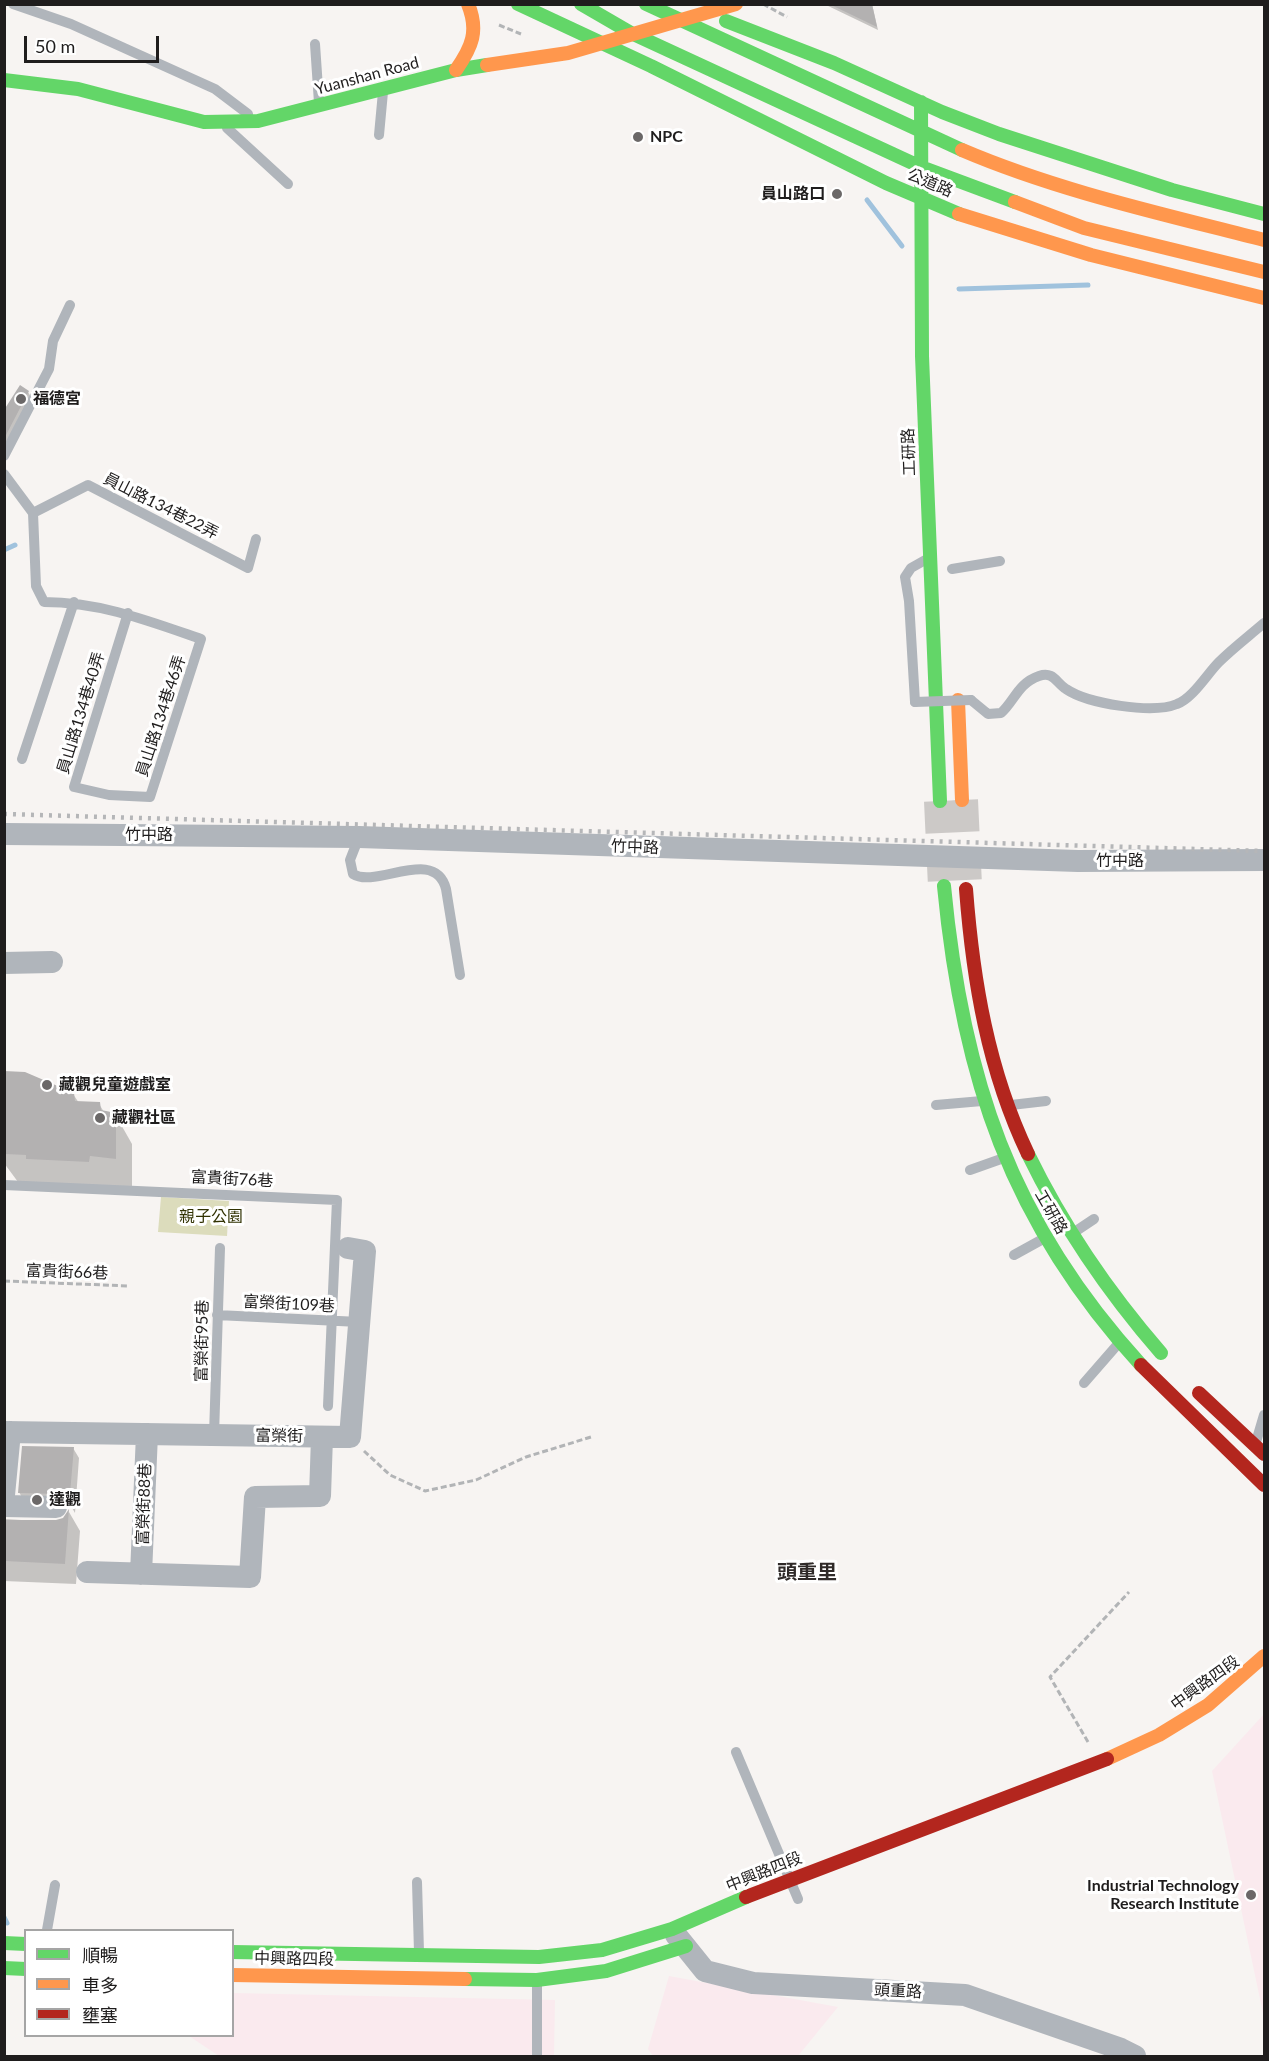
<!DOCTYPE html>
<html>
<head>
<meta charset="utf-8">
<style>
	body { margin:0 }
	#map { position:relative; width:1269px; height:2061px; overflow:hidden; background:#f7f4f2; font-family:Lato,"Noto Sans TC",sans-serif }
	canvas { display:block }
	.frame { position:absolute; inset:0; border:6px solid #1f1d1d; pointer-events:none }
	.legend { position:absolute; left:24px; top:1929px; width:210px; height:108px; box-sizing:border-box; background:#fff; border:2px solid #a5a5a5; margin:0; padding:8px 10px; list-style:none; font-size:18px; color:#1f1d1d }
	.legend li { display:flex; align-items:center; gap:12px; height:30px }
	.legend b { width:30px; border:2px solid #a5a5a5 }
	.scale { position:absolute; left:24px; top:36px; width:135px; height:27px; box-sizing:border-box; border:3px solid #1f1d1d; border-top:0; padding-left:8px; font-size:18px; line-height:21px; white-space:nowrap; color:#1f1d1d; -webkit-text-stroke:4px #fff; paint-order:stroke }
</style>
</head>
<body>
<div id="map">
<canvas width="1269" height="2061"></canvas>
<div class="frame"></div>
<ul class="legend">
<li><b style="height:8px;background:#63d668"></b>順暢</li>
<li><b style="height:8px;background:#ff974d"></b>車多</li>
<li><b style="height:8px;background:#b3261e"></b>壅塞</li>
</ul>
<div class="scale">50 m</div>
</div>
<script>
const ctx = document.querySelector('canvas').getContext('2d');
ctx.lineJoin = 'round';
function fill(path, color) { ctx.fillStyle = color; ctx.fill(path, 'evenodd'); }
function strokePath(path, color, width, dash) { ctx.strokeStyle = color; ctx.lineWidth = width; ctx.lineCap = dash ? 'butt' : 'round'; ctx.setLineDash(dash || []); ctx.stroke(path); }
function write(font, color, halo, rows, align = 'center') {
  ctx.font = font + ' Lato,"Noto Sans TC",sans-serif'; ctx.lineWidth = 6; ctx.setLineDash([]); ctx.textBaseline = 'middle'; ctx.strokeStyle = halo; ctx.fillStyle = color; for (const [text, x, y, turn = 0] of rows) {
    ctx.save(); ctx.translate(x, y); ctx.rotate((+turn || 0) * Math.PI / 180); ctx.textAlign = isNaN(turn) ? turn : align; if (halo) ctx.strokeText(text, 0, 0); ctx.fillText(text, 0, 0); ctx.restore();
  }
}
fill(new Path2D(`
	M1264 1714V2018L1212 1771Z
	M669 1976 838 2007 798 2056H653L648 2049Z
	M233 1993 555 2000 554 2056H219L189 2036H232Z`), '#faeaee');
fill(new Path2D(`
	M161 1197 229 1201 227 1236 158 1232Z`), '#dcdcbc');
fill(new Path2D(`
	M824 4H872L878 30Z
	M28 392 34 402 4 459V413Z
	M4 1072 73 1094 79 1103 99 1104 104 1112 115 1114 132 1144V1188L18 1182 4 1163Z
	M73 1448 79 1458 75 1513 71 1506 64 1503H25L19 1492Z
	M69 1512 80 1531 76 1584 4 1581V1519L56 1522 64 1520Z`), '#0003');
strokePath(new Path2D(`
	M867 200 902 246
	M959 289 1088 285
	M4 550 15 545
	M4 1917 7 1923`), '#a0c2dd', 5);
fill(new Path2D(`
	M829 4H872L877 27Z
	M20 385 29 391 4 439V410Z
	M4 1071 25 1072 74 1093 75 1101 100 1102 101 1110 116 1113V1159L90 1156 89 1162 26 1159V1155L4 1154Z
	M22 1446 74 1447 69 1506 63 1496 57 1494 18 1493Z
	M69 1509 65 1564 4 1561V1520H56L63 1518Z`), '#b3b1b1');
strokePath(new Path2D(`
	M962 800 966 885
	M940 801 944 886`), '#ccc9c7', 32, [32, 16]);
strokePath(new Path2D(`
	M763 4 787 17
	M499 25 521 34
	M4 1281 129 1286
	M364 1451 390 1475 425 1491 476 1480 526 1457 591 1437
	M1088 1742 1050 1677 1129 1592`), '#b2b4b6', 3, [6, 3]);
strokePath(new Path2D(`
	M13 4 71 24 215 89 248 114
	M315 44 319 103
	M227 128 288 184
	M379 135 383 92
	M4 456 49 369 53 341 70 305
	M4 474 33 513 36 586 44 602C100 602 149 621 201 639L150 797 109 795 74 787 128 613
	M33 513 88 485 248 568 256 539
	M952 569 1000 561
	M971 700 988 714 1001 713C1014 702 1018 683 1039 676 1054 671 1056 683 1066 689 1088 704 1153 714 1177 704 1193 698 1207 674 1219 662 1233 648 1249 636 1264 623
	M915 702 909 601 905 577 911 568 927 559
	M22 759 74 602
	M359 837 350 860 353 874C376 889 435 846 446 889L460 975
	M936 1105 982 1101
	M1011 1105 1046 1101
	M970 1170 1001 1159
	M4 1185 337 1200 328 1406
	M1073 1233 1094 1219
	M1014 1255 1043 1239
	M217 1315 359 1322
	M1084 1383 1118 1344
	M214 1435 220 1248
	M1256 1442 1264 1415
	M736 1752 798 1899
	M417 1882 419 1952
	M47 1930 55 1885
	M537 2056V1981`), '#b0b5bb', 10);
strokePath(new Path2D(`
	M4 834 359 837 1078 861 1264 860
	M4 963 52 962
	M4 1432 350 1437 365 1251 348 1248
	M4 1495 10 1432
	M4 1506 56 1507
	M87 1572 250 1577 255 1497 320 1496 322 1437
	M141 1574 147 1434
	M676 1935 705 1971 753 1983 965 1995 1121 2049 1135 2056`), '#b0b5bb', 22);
strokePath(new Path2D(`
	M518 4 651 66 886 183 959 214
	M581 4 631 33 921 167 1015 202
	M646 4 962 150
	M726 21 834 63 942 112 999 134 1172 190 1264 214
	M4 80 78 89 204 122 258 121 456 70 487 65
	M921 102 922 356 940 801
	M944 886C962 1076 1010 1222 1141 1365
	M1028 1154C1064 1228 1108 1292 1161 1353
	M4 1943 26 1944
	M232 1952 539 1957 602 1950 672 1929 746 1897
	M4 1968 26 1969
	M465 1979 537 1980 606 1971 686 1946`), '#63d668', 14);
strokePath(new Path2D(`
	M487 65 568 53 736 4
	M456 70C472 47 479 31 468 4
	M962 150C1058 191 1163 214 1264 240
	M1015 202 1084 228 1264 272
	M959 214 1091 255 1264 298
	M958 700 962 800
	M1107 1759 1159 1735 1208 1705 1264 1656
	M232 1975 465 1979`), '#ff974d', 14);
strokePath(new Path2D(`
	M966 889C973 981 988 1070 1028 1154
	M1141 1365 1264 1485
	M1199 1393 1264 1454
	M746 1897 1107 1759`), '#b3261e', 14);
strokePath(new Path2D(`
	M4 814 1264 851`), '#b5b6b8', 4.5, [3, 6]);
strokePath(new Path2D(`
	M915 702 971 700`), '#b0b5bb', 10);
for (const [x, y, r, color] of [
	[638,137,6,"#6b6868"],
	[837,194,6,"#6b6868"],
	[21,399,6,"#6b6868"],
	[47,1085,6,"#6b6868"],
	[100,1118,6,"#6b6868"],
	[37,1500,6,"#6b6868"],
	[1251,1895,6,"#6b6868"]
]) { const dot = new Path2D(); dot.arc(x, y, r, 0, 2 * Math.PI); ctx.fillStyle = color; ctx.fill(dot); strokePath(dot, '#fff', 2); }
write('16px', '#1f1d1d', '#fff', [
	["Yuanshan Road",367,76,-15],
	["公道路",930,183,23],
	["工研路",909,452,-92],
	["員山路134巷22弄",161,506,27],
	["員山路134巷40弄",81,713,-73],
	["員山路134巷46弄",161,716,-72],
	["竹中路",149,835],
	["竹中路",635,847,2],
	["竹中路",1120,861],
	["富貴街76巷",232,1179,3],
	["工研路",1051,1212,60],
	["富貴街66巷",67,1272,2],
	["富榮街109巷",289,1304,3],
	["富榮街95巷",202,1341,-89],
	["富榮街",279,1436,1],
	["富榮街88巷",144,1504,-88],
	["中興路四段",1205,1683,-36],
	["中興路四段",764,1872,-22],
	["中興路四段",294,1959,1],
	["頭重路",898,1991,3]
]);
write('bold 16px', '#1f1d1d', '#fff', [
	["NPC",650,137],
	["員山路口",825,194,"right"],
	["福德宮",33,399],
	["藏觀兒童遊戲室",59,1085],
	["藏觀社區",112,1118],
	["達觀",49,1500],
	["Industrial Technology",1239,1886,"right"],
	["Research Institute",1239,1904,"right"]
], 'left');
write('16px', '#313202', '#fff', [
	["親子公園",211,1217]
]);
write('bold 20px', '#2f2a29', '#fff', [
	["頭重里",807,1573]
]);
</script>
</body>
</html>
